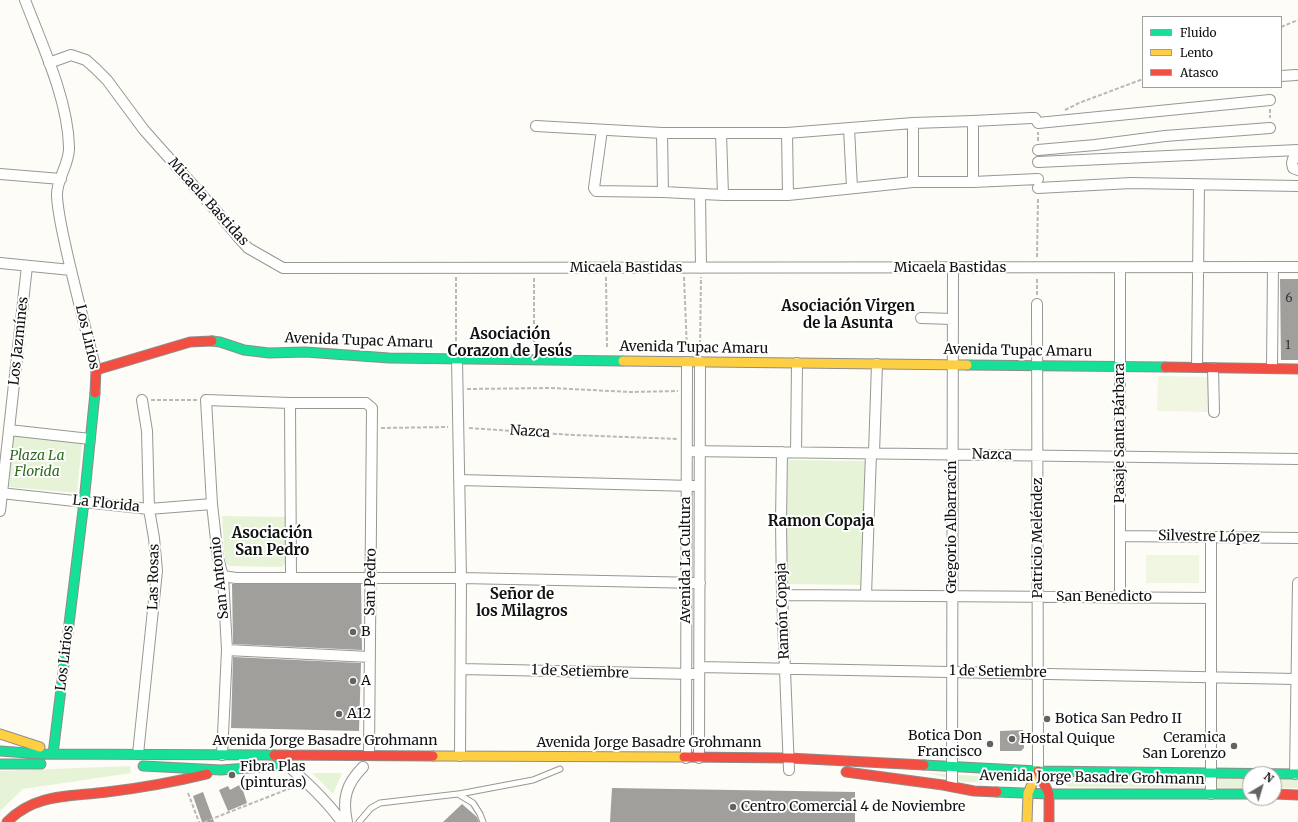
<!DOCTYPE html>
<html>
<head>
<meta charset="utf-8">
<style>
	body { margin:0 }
	#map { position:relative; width:1298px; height:822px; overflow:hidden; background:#fdfcf7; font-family:Merriweather,serif }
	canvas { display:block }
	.legend { position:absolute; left:1142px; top:16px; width:140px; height:72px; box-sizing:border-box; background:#fff; border:1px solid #a0a0a0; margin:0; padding:5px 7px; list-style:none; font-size:12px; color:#111 }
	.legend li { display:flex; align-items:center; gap:8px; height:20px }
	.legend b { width:20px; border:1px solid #a0a0a0 }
	.north { position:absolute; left:1242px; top:766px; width:40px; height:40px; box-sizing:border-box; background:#fff; border:1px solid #a0a0a0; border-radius:50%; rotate:38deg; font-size:11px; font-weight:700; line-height:16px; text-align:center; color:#111 }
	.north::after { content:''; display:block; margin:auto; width:14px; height:18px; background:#646362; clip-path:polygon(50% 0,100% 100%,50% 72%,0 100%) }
</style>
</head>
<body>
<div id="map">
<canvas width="1298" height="822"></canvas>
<ul class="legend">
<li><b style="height:5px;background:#16e098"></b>Fluido</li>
<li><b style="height:5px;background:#ffcf43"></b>Lento</li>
<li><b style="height:5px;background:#f24e42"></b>Atasco</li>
</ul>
<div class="north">N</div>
</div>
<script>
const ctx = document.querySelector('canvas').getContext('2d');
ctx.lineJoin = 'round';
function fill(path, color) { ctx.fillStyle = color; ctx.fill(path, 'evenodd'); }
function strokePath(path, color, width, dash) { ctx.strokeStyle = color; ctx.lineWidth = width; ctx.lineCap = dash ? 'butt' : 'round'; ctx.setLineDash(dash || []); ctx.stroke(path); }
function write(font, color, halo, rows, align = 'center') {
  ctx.font = font + ' Merriweather,serif'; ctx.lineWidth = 4; ctx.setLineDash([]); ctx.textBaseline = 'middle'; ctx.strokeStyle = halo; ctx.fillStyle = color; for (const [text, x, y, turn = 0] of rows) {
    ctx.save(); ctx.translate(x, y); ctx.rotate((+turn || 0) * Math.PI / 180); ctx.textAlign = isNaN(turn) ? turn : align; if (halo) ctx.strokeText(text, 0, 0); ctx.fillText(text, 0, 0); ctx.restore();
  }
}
fill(new Path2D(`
	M14 436 82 443 77 493 9 487Z
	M788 460 865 461 862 585 786 584 784 582Z
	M222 516 285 517V563L282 567 230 566 225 563Z
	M130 766 131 773 23 789 0 811V771Z
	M312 773H342L333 794Z
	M928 773 1023 779 1022 783 963 782Z
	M1066 777 1250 779V788L1069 787 1063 783Z
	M1274 779H1298V788H1274Z`), '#e7f3d7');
fill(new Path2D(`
	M1158 376 1210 377 1209 412 1157 411Z
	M1146 555H1199V583H1146Z`), '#f0f6e1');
fill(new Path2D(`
	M1280 279H1298V360H1281Z
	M232 584H361L362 650 233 644Z
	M233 657 361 663 359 731 231 728Z
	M1023 730 1024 748 1021 751H1000V731Z
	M241 784 247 803 228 811 219 790 228 786 230 790Z
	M612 788 855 792V822H610Z
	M203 792 214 822H202L193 796Z
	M462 804 477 817 479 822H443Z`), '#a19f9c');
const lane = new Path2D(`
	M459 794 533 780 560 769
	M359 822 371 808 380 803 458 794 473 803 480 814 483 822`);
const street = new Path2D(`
	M25 0C42 45 68 99 69 147 70 164 56 179 57 196 58 215 63 234 67 253 76 292 86 331 96 370
	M49 63 71 55 86 60 96 69 107 80 144 130 218 213 238 237 248 248 283 268 1298 267
	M1281 76 1296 75
	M973 121V182
	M913 123V182
	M536 126 662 133H787L913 123 973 121 1031 118H1035L1038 123 1270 100
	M849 128 852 188
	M602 130 594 188 596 191 663 192 723 195H788L913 182H973L1038 179
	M662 133 663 192
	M721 133 723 195
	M787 133 788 195
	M1038 150 1095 145 1165 136 1270 128
	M1298 157 1293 159 1292 163 1293 168 1298 170
	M1038 162 1298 150
	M0 174 61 179
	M1038 188 1131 183 1298 186
	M700 194 701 268
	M0 263 71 270
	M1037 304 1038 771
	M921 318 953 319
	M457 359 461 578 460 756
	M1197 367 1199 185
	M1213 368 1214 412
	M1272 368 1273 267
	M290 403 291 578
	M9 430 90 439
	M687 451 1298 459
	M782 452 781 522 782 595 789 770
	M796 452 797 363
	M874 453 877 364
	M459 480 693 486
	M0 493 149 509 212 504
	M0 511 27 266
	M1120 536 1298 538
	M223 576 236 578H461L700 583
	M782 595 1211 598
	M866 595 871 453
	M1120 597V268
	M227 650 370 657
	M700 667 1296 679
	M461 669 693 674
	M138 754 157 571 154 538 149 509 147 431 142 400
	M222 755 227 650 223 576 218 558 212 504 206 400 290 403H366L372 408 369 755
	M686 758 687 362
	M699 758 700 362
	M287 765C308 783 326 800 342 822
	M1295 774 1298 583
	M952 786 953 267
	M1211 794V537
	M347 822C342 799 346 784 363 767`);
const fast = new Path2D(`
	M212 341 220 342 244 350 269 353 305 352 389 358 623 361
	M967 365 1165 367
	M0 751 42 754 274 755
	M53 754 84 502 95 393
	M0 764H41
	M924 765 1038 771 1298 774
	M143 766 221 770 275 766
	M997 792 1049 794H1250`);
const slow = new Path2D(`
	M623 361 967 365
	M0 734 40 747
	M433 756 684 757
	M1027 822 1028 793 1038 771`);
const jam = new Path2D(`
	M1165 367 1298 369
	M95 393 96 370 190 342 212 341
	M274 755 433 756
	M684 757 789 758 924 765
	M1038 771 1049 794V822
	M846 772 943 785 974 791 997 792
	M1274 794 1298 795
	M7 822C35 793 70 797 107 792 141 788 174 782 207 774`);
strokePath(lane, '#979795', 7);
strokePath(street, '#979795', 12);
strokePath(fast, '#8e8d8b', 11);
strokePath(slow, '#8e8d8b', 11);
strokePath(jam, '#8e8d8b', 11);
strokePath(new Path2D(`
	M1281 27 1298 20
	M1270 109V118
	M1065 110 1079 103 1143 79
	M1038 141V132
	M1037 257 1038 198
	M456 277V346
	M606 277 607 348
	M684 277 687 350
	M1037 295V278
	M534 348V277
	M700 350 701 277
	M467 389 551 388 630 392 678 391
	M151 400H197
	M381 428 448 427
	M469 428 573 435 678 439
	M188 793 199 822
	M204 822 296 786`), '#b9b9b8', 2, [4, 2]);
strokePath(lane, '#fffffe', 5);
strokePath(street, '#fffffe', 10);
strokePath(fast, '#16e098', 9);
strokePath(slow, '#ffcf43', 9);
strokePath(jam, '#f24e42', 9);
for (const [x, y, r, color] of [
	[353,632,4,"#646362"],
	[353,681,4,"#646362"],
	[339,714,4,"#646362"],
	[1047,719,4,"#646362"],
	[1012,739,4,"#646362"],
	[990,744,4,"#646362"],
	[1234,746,4,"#646362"],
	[232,775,4,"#646362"],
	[733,807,4,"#646362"]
]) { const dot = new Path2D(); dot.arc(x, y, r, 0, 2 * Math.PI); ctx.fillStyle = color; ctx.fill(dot); strokePath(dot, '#fff', 1.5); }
write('12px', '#353434', null, [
	["6",1289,299],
	["1",1288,346]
]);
write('14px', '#111', '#fff', [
	["Micaela Bastidas",208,202,48],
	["Micaela Bastidas",626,268],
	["Micaela Bastidas",950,268],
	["Los Lirios",87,337,77],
	["Los Jazmínes",19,341,-84],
	["Avenida Tupac Amaru",359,341,2],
	["Avenida Tupac Amaru",694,348,1],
	["Avenida Tupac Amaru",1018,351,1],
	["Nazca",530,432,4],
	["Pasaje Santa Bárbara",1120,433,-90],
	["Nazca",992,455,1],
	["La Florida",106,504,6],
	["Gregorio Albarracín",952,527,-90],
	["Silvestre López",1209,537,1],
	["Patricio Meléndez",1038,538,-90],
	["Avenida La Cultura",686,560,-90],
	["Las Rosas",154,577,-89],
	["San Antonio",220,578,-96],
	["San Pedro",371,582,-89],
	["San Benedicto",1104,597],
	["Ramón Copaja",783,611,-92],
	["Los Lirios",65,658,-83],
	["1 de Setiembre",580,672,2],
	["1 de Setiembre",998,672,1],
	["Avenida Jorge Basadre Grohmann",325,741],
	["Avenida Jorge Basadre Grohmann",649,743],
	["Avenida Jorge Basadre Grohmann",1092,778,1]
]);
write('italic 14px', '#2f6b1f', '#fff', [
	["Plaza La",37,456],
	["Florida",37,472]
]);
write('14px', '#111', '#fff', [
	["B",361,632],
	["A",361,681],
	["A12",347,714],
	["Botica San Pedro II",1055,719],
	["Botica Don",982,736,"right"],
	["Francisco",982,752,"right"],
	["Ceramica",1226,738,"right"],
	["San Lorenzo",1226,754,"right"],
	["Hostal Quique",1020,739],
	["Fibra Plas",240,767],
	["(pinturas)",240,783],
	["Centro Comercial 4 de Noviembre",741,807]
], 'left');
write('bold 15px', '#111', '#fff', [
	["Asociación Virgen",848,307],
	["de la Asunta",848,324],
	["Asociación",510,335],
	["Corazon de Jesús",510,352],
	["Ramon Copaja",821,522],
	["Asociación",272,534],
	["San Pedro",272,551],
	["Señor de",522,595],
	["los Milagros",522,612]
]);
</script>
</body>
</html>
